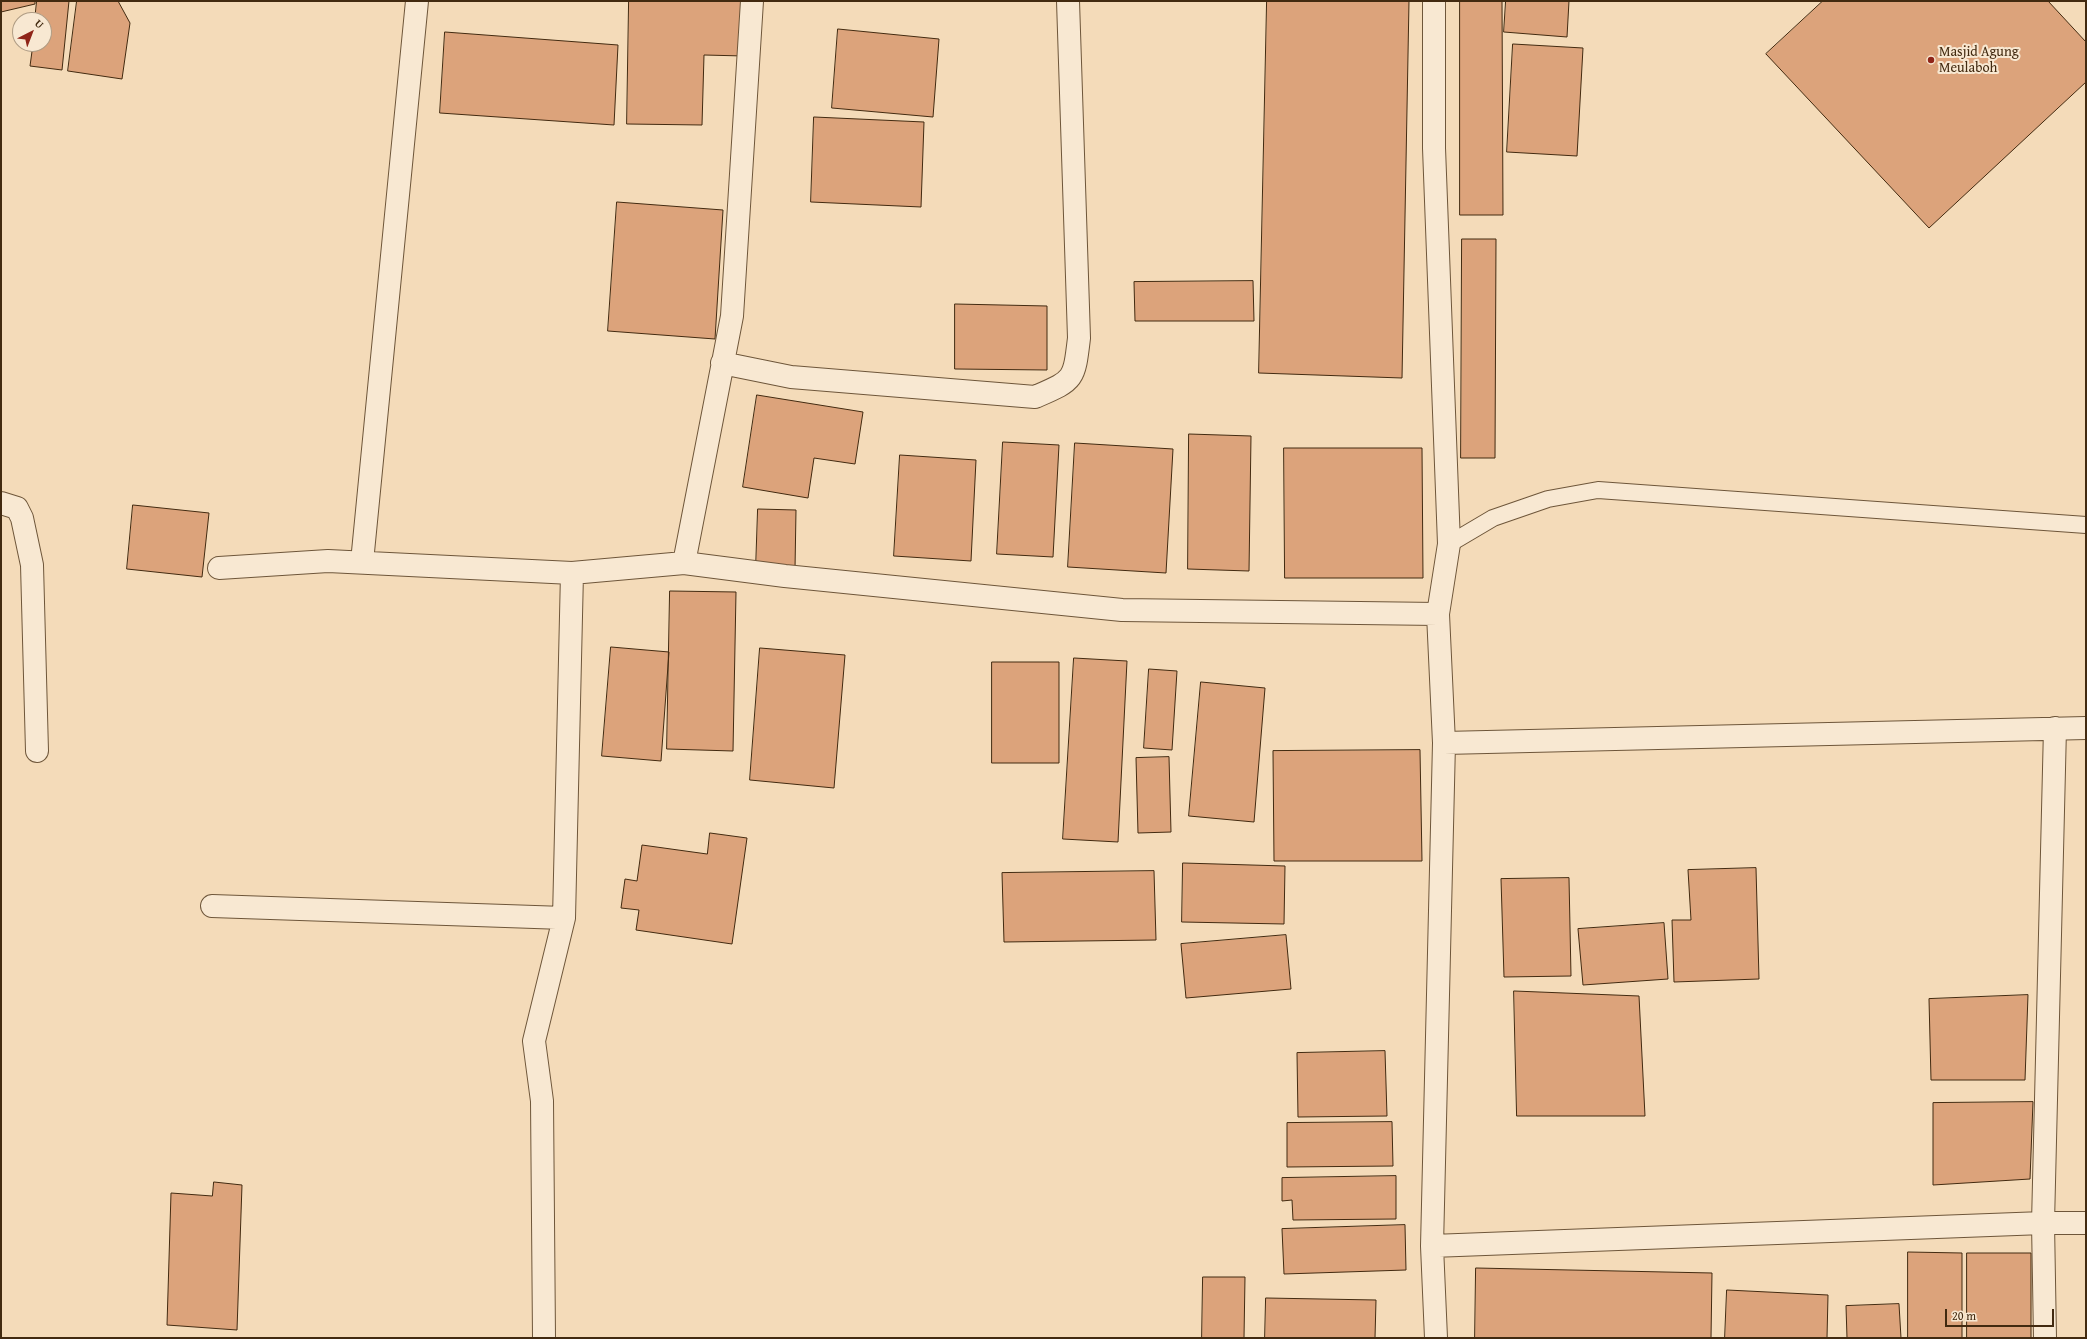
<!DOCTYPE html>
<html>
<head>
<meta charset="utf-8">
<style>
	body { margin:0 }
	#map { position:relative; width:2087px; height:1339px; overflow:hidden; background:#f4dbb9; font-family:"Gentium Book Plus",serif }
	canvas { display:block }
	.frame { position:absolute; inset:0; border:2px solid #422a10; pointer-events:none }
	.north { position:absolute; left:12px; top:12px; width:40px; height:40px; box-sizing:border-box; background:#f8e8d2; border:1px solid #af9c84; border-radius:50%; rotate:42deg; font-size:11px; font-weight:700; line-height:16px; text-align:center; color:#422a10 }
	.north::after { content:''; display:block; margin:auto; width:14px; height:18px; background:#8f2418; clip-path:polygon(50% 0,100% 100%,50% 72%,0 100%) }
	.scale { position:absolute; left:1945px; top:1309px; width:109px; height:18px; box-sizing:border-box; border:2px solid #422a10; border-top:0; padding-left:5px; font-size:12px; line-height:14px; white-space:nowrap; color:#422a10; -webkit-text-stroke:3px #f8e8d2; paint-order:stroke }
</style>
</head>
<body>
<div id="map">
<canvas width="2087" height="1339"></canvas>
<div class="frame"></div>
<div class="north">U</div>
<div class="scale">20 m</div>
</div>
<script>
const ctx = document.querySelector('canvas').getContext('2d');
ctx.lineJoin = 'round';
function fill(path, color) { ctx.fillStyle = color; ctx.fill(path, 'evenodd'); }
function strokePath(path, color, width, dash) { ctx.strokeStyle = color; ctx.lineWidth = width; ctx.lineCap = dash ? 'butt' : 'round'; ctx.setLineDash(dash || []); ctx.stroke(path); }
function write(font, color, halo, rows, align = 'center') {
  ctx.font = font + ' "Gentium Book Plus",serif'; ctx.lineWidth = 4; ctx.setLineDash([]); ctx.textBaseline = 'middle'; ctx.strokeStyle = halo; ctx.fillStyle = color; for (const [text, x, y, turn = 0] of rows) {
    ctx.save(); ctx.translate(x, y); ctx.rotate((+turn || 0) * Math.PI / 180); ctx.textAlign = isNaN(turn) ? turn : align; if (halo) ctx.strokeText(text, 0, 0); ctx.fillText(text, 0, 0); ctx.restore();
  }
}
const building = new Path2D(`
	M1 1H35V4L1 12Z
	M37 1H69L62 70 30 66 33 44H44V20H35Z
	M77 1H118L130 23 122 79 68 71Z
	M629 1H745L744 56 704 55 702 125 627 124Z
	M1267 1H1409L1402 378 1259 373Z
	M1460 1H1502L1503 215H1460Z
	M1506 1H1569L1567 37 1504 32Z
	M1823 1H2048L2086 42V82L1929 228 1766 54Z
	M838 29 939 39 933 117 832 108Z
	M445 32 618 45 614 125 440 113Z
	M1513 44 1583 48 1577 156 1507 152Z
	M814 117 924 122 921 207 811 202Z
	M617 202 723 210 715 339 608 331Z
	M1462 239H1496L1495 458H1461Z
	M1253 281 1254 321H1135L1134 282Z
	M955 304 1047 306V370L955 369Z
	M757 395 863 412 855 464 814 458 808 498 743 487Z
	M1189 434 1251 436 1249 571 1188 569Z
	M1003 442 1059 445 1053 557 997 554Z
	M1075 443 1173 449 1166 573 1068 567Z
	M1284 448H1422L1423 578H1285Z
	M900 455 976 460 971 561 894 556Z
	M133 505 209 513 202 577 127 569Z
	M758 509 796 510 795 569 756 568Z
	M670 591 736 592 733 751 667 749Z
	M611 647 669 652 661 761 602 756Z
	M760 648 845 655 834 788 750 780Z
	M1074 658 1127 661 1118 842 1063 839Z
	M992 662H1059V763H992Z
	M1149 669 1177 671 1172 750 1144 748Z
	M1201 682 1265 688 1254 822 1189 816Z
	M1420 750 1422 861H1274L1273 751Z
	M1169 757 1171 832 1138 833 1136 758Z
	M710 833 747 838 732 944 636 930 639 910 621 908 625 879 637 881 642 845 707 854Z
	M1183 863 1285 866 1284 924 1182 922Z
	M1756 868 1759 979 1674 982 1672 920H1691L1688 870Z
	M1154 871 1156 940 1004 942 1002 873Z
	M1569 878 1571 976 1504 977 1501 879Z
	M1664 923 1668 979 1583 985 1578 929Z
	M1286 935 1291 989 1186 998 1181 944Z
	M1514 991 1639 996 1645 1116H1517Z
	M2028 995 2025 1080H1931L1929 999Z
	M1385 1051 1387 1116 1298 1117 1297 1053Z
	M2033 1102 2030 1179 1933 1185V1103Z
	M1392 1122 1393 1166 1287 1167V1123Z
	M1396 1176V1219L1293 1220 1292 1200 1282 1201V1178Z
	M214 1182 242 1185 237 1330 167 1325 171 1193 212 1196Z
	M1405 1225 1406 1270 1284 1274 1282 1229Z
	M1908 1252 1962 1253V1338H1908Z
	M1967 1253H2031V1338H1967Z
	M1476 1268 1712 1273 1711 1338H1475Z
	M1203 1277H1245L1244 1338H1202Z
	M1727 1290 1828 1295 1827 1338H1725Z
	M1266 1298 1376 1300 1375 1338H1265Z
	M1899 1304 1901 1338H1847L1846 1306Z`);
fill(building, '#dca37b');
strokePath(building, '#422a10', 1);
const service = new Path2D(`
	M1449 544 1493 518 1548 499 1598 490 2086 525`);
const minor = new Path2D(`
	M1434 1V148L1449 544 1438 614 1444 743 1432 1246 1436 1338
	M722 363 791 377 1035 397C1074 380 1074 381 1079 338L1068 1
	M1 503 17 508 22 518 32 565 37 751
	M362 562 417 1
	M684 563 732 316 752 1
	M219 568 328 561 572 573 684 563 785 576 1122 610 1438 614
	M1444 743 2086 728
	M212 906 564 918
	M1432 1246 2043 1223H2086
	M544 1338 542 1101 534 1041 564 918 572 573
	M2045 1338 2043 1223 2055 728`);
strokePath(service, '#6e563a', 18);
strokePath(minor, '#6e563a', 24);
strokePath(service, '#f8e8d2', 16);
strokePath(minor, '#f8e8d2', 22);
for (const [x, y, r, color] of [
	[1931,60,4,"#8f2418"]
]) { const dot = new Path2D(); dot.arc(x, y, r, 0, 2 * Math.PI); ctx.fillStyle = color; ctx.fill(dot); strokePath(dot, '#f8e8d2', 1.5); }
write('14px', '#422a10', '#f8e8d2', [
	["Masjid Agung",1939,52],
	["Meulaboh",1939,68]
], 'left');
</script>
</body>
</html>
